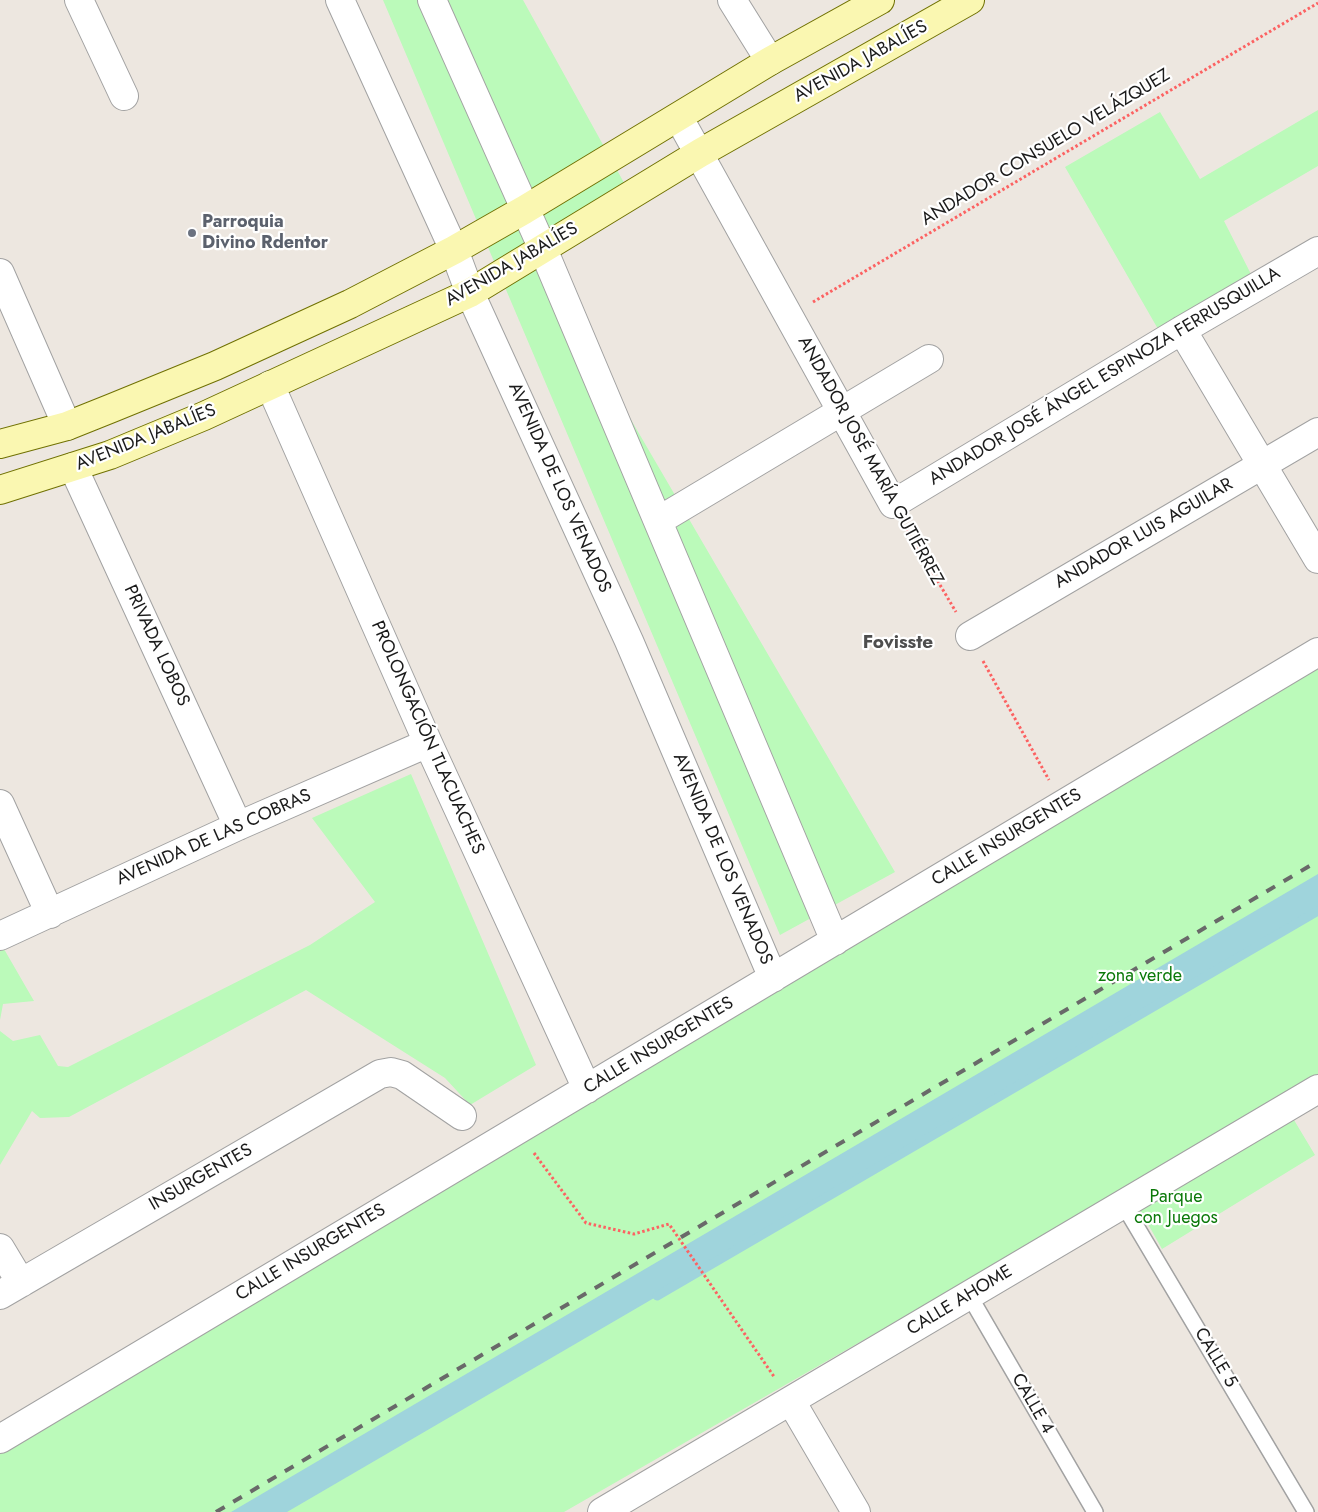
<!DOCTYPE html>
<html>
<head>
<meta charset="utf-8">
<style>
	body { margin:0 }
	canvas { display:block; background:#ede7e0 }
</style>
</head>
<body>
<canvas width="1318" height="1512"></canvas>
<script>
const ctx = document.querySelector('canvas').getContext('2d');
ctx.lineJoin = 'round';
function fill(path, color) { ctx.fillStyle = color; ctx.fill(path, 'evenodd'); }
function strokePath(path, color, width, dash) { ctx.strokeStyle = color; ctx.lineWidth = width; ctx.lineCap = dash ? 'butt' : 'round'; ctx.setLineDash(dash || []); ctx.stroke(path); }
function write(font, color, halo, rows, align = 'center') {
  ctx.font = font + ' Jost,sans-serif'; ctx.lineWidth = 4.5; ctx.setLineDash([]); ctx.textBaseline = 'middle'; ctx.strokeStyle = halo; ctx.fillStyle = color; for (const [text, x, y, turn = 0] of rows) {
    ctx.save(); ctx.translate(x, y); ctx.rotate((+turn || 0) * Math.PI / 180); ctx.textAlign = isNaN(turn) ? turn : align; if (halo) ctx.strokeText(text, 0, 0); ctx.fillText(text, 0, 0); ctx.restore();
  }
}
fill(new Path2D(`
	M383 0H523L633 199 536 257 895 872 780 935Z
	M1318 110V166L1224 221 1254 280 1162 336 1065 167 1160 112 1200 179Z
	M1318 668V1079L564 1512H0V1447Z
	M411 774 536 1065 470 1105 445 1078 306 990 69 1117 40 1118 32 1111 0 1165V1031L13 1041 40 1035 58 1066 68 1067 310 945 375 902 312 818Z
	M4 949 34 1001 3 1004 0 1020V951Z
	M1288 1110 1315 1155 1162 1249 1135 1201Z`), '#bbfaba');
fill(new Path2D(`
	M1318 874V911L287 1512H231Z`), '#9fd4dc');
strokePath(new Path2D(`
	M657 1296 1318 911`), '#9fd4dc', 9);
const lane = new Path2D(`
	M1123 1204 1306 1512
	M969 1295 1095 1512`);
const street = new Path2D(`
	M79 0 124 96
	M340 0 454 250 470 293 629 641 773 978
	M432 0 543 249 835 941
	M732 0 770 61
	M679 118 893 504 1182 330 1318 251
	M0 273 67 426
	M1182 330 1318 559
	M270 385 428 743 587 1089
	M73 467 238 826
	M658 521 929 359
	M970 636 1318 432
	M0 804 50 914
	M0 936 238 826 428 743
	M0 1248 21 1283
	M0 1295 380 1074 391 1072 402 1075 462 1116
	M791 1401 856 1512
	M0 1439 1318 652
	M602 1512 1318 1089`);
const secondary = new Path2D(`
	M0 444 67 426 112 408 215 366 350 304 454 250 524 210 770 61 880 0
	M0 490 110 455 204 416 470 293 700 153 970 0`);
strokePath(lane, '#a2a2a2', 18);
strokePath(street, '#a2a2a2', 30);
strokePath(secondary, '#707103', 30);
strokePath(new Path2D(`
	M813 302 1318 3
	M907 529 956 612
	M983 661 1049 780
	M534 1153 586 1223 634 1234 669 1224 775 1378`), '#fc6262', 3, [2.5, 2.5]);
strokePath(lane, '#fff', 15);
strokePath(street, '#fff', 28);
strokePath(secondary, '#faf7b1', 28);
strokePath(new Path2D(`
	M216 1512 1318 861`), '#696969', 4, [10, 10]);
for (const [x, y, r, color] of [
	[192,233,5,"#6b7280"]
]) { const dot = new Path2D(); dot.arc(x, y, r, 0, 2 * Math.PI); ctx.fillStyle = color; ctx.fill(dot); strokePath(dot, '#fff', 2); }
write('18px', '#1b1b1b', '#fff', [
	["AVENIDA JABALÍES",861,62,-29],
	["ANDADOR CONSUELO VELÁZQUEZ",1046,148,-31],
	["AVENIDA JABALÍES",512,265,-30],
	["ANDADOR JOSÉ ÁNGEL ESPINOZA FERRUSQUILLA",1105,377,-31],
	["AVENIDA JABALÍES",146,438,-22],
	["ANDADOR JOSÉ MARÍA GUTIÉRREZ",870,461,61],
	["AVENIDA DE LOS VENADOS",559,488,66],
	["ANDADOR LUIS AGUILAR",1144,534,-30],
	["PRIVADA LOBOS",156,646,65],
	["PROLONGACIÓN TLACUACHES",427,738,66],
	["AVENIDA DE LAS COBRAS",214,838,-24],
	["CALLE INSURGENTES",1007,838,-31],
	["AVENIDA DE LOS VENADOS",722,859,67],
	["CALLE INSURGENTES",659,1046,-31],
	["INSURGENTES",201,1178,-30],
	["CALLE INSURGENTES",311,1253,-31],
	["CALLE AHOME",960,1301,-31],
	["CALLE 5",1215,1358,59],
	["CALLE 4",1032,1404,60]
]);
write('bold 18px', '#5b616d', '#fff', [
	["Parroquia",202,223],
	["Divino Rdentor",202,244]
], 'left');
write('18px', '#0b7909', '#fff', [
	["zona verde",1140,977],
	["Parque",1176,1198],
	["con Juegos",1176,1219]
]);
write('bold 19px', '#4e4e4e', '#fff', [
	["Fovisste",898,643]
]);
</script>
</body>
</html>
